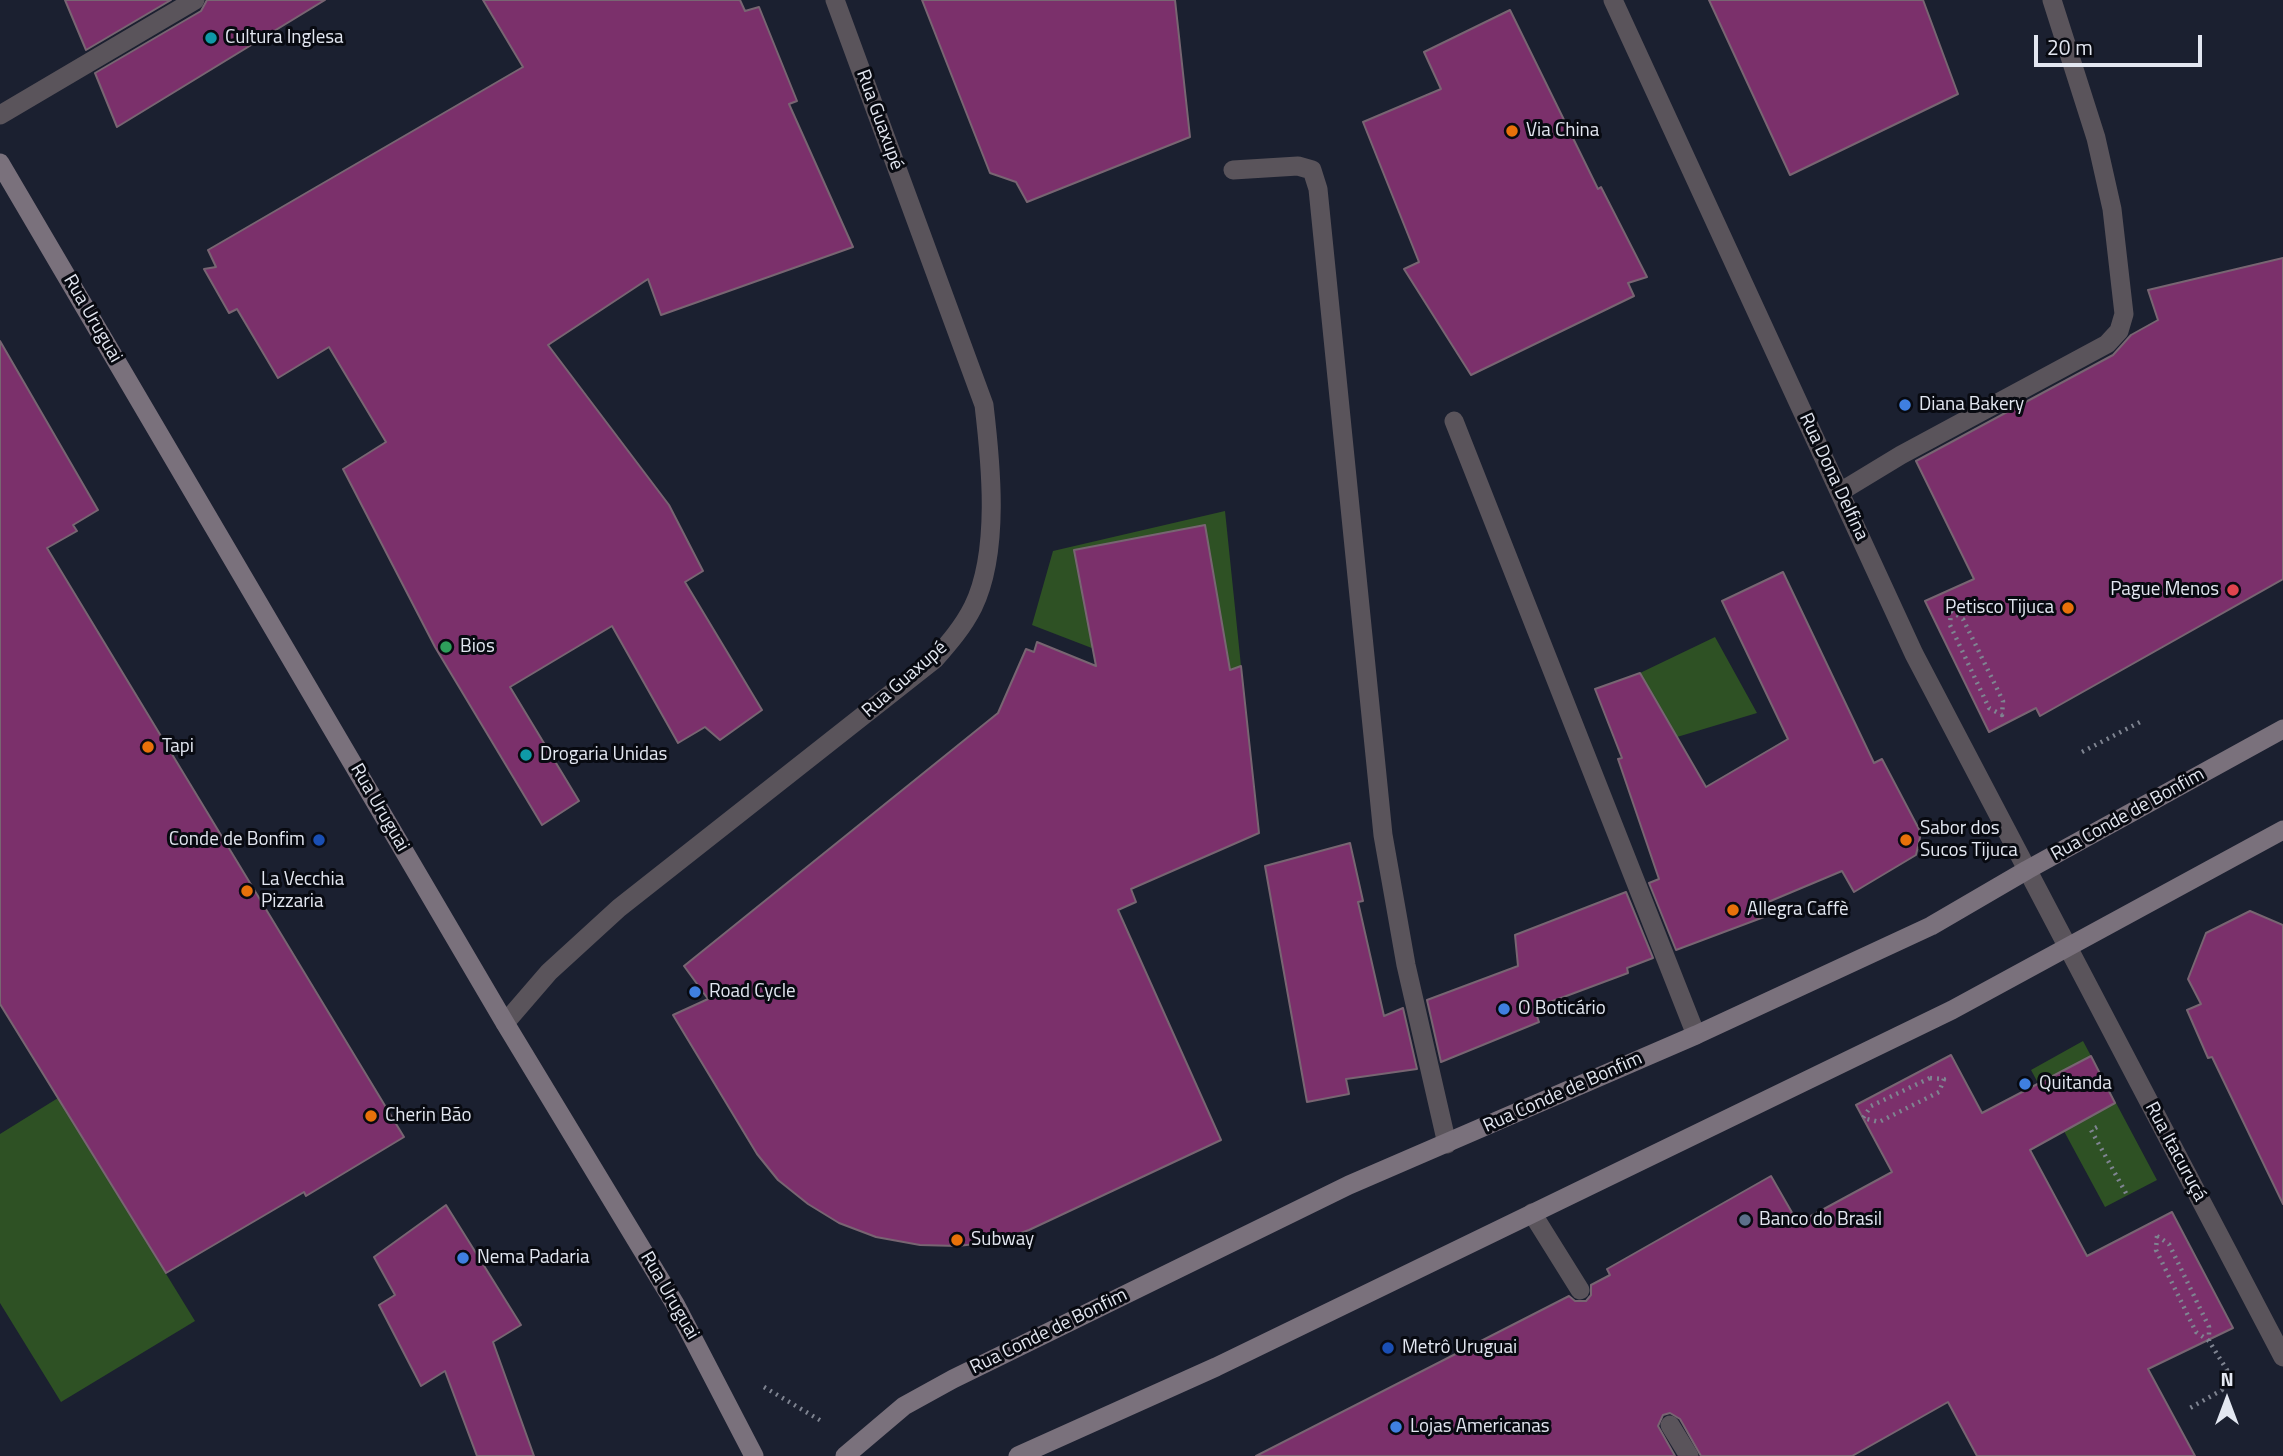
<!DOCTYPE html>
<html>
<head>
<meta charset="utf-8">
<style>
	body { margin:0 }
	#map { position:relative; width:2283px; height:1456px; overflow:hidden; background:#1b2030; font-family:"Titillium Web",sans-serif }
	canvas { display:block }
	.north { position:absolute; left:2192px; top:1365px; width:70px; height:70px; -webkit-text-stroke:5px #080a11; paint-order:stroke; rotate:0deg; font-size:19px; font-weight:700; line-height:28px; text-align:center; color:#e3e7f1 }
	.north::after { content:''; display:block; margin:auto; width:24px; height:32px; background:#e3e7f1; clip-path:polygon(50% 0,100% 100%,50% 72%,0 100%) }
	.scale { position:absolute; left:2034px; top:35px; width:168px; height:32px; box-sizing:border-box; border:4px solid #e3e7f1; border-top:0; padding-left:9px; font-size:21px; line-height:24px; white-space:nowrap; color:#e3e7f1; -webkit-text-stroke:5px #080a11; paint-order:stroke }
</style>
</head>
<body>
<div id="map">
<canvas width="2283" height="1456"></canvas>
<div class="north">N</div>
<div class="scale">20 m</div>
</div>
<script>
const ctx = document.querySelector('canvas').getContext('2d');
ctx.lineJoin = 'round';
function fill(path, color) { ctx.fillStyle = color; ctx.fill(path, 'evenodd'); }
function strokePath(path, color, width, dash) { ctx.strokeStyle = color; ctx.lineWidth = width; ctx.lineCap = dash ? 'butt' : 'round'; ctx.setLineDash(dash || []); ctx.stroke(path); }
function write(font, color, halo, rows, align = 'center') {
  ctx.font = font + ' "Titillium Web",sans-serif'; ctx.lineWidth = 6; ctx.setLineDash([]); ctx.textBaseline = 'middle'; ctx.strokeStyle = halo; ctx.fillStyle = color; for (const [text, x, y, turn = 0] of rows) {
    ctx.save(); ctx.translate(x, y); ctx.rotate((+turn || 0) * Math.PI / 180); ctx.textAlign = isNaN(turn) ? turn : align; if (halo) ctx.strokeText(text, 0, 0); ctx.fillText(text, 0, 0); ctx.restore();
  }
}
fill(new Path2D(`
	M1225 511 1241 666 1193 687 1032 625 1053 551Z
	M1715 637 1757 713 1677 737 1640 673Z
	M2083 1041 2157 1180 2105 1207 2031 1070Z
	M58 1098 195 1321 61 1402 0 1303V1134Z`), '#2e5124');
const building = new Path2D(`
	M65 0H171L86 50Z
	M207 0H325L117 127 95 73 201 11Z
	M483 0H740L745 11 759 7 797 101 789 104 853 247 661 315 648 279 548 345 669 505 703 571 685 582 762 710 720 740 705 727 678 743 612 626 510 687 579 801 542 825 435 647 343 469 386 442 329 347 278 378 237 309 229 313 204 269 216 267 208 250 523 67Z
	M922 0H1175L1190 137 1027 202 1016 182 990 173Z
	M1709 0H1923L1958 94 1790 175Z
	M1510 10 1598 189 1601 187 1647 277 1628 283 1634 296 1471 375 1404 269 1419 262 1363 122 1441 89 1424 52Z
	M2283 258V579L2040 716 2036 708 1989 732 1925 601 1974 579 1916 461 2113 355 2131 335 2158 320 2148 290Z
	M0 341 98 510 73 525 77 531 47 548 404 1137 306 1196 304 1192 166 1273 0 1004Z
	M1205 525 1230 670 1241 666 1259 833 1131 889 1136 902 1118 910 1221 1140 1029 1230 995 1242 957 1246 920 1245 876 1237 839 1223 808 1204 778 1180 757 1154 673 1015 708 999 684 966 998 713 1026 649 1034 652 1037 642 1096 666 1074 550Z
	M1783 572 1874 763 1882 759 1921 833 1916 855 1854 892 1842 871 1761 905 1764 917 1676 950 1649 883 1659 879 1618 759 1622 758 1595 689 1640 673 1706 787 1788 739 1722 601Z
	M1350 843 1363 901 1358 902 1384 1016 1403 1008 1417 1069 1346 1079 1349 1094 1307 1102 1265 866Z
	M1626 892 1653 958 1627 968 1628 973 1534 1008 1539 1022 1441 1062 1427 1000 1518 966 1515 935Z
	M2250 911 2283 925V1204L2212 1057 2208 1058 2187 1010 2201 1004 2188 979 2206 933Z
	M1951 1055 1982 1113 2091 1056 2115 1103 2030 1150 2087 1256 2172 1212 2233 1328 2148 1369 2195 1456H1977L1948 1402 1852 1456H1701L1680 1419 1670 1413 1663 1415 1658 1426 1675 1456H1256L1569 1296 1575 1301H1586L1591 1295V1285L1610 1275 1607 1269 1771 1176 1798 1223 1892 1172 1856 1105Z
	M446 1205 521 1325 493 1342 534 1456H477L445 1371 421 1386 379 1305 395 1295 374 1257Z`);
fill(building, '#7b306b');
strokePath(building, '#786572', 2);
strokePath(new Path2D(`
	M1951 611 1963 619 2003 701 2002 715 1989 708 1950 625Z
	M2082 752 2144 720
	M1930 1078 1944 1079 1939 1092 1879 1122 1863 1118 1871 1106Z
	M2097 1127 2091 1130 2127 1195
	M2157 1236 2156 1250 2196 1332 2209 1341 2227 1370 2222 1390 2190 1408
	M2157 1236 2169 1244 2209 1327V1341
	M764 1387 823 1422`), '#7f8491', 4.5, [2, 5]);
strokePath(new Path2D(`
	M0 115 195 0
	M1454 421 1696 1035
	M1840 492 1901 455 2107 344 2119 331 2124 314 2112 209 2096 138 2052 0
	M1532 1213 1580 1290
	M1670 1425 1689 1456`), '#5a545b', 19);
strokePath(new Path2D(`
	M1613 0 1914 654 2283 1357
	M1233 170 1298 166 1312 170 1318 189 1383 835 1406 965 1447 1144
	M505 1023 549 972 619 908 935 659C949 643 963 627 973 607 1000 552 991 464 984 405L835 0`), '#5a545b', 19);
strokePath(new Path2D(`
	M0 163 505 1023 675 1304 754 1456
	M845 1456 904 1406 953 1379 1349 1185 1696 1035 1931 926 2027 870 2283 729
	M1018 1456 1216 1367 1952 1010 2283 830`), '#7a717c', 19);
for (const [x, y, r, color] of [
	[211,38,7,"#0f9aa8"],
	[1512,131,7,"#e8710a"],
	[1905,405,7,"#3f7fe0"],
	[2233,590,7,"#e0444e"],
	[2068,608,7,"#e8710a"],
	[446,647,7,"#2e9e5b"],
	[148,747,7,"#e8710a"],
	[526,755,7,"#0f9aa8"],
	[319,840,7,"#1a4fb4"],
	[1906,840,7,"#e8710a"],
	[247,891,7,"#e8710a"],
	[1733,910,7,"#e8710a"],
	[695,992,7,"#3f7fe0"],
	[1504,1009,7,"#3f7fe0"],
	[2025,1084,7,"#3f7fe0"],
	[371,1116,7,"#e8710a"],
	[1745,1220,7,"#5c6f8a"],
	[957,1240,7,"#e8710a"],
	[463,1258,7,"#3f7fe0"],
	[1388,1348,7,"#1a4fb4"],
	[1396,1427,7,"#3f7fe0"]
]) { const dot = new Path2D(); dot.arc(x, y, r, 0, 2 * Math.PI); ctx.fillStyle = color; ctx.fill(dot); strokePath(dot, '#080a11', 2.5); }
write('19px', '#e3e7f1', '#080a11', [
	["Cultura Inglesa",225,38],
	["Via China",1526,131],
	["Diana Bakery",1919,405],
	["Pague Menos",2219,590,"right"],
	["Petisco Tijuca",2054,608,"right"],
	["Bios",460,647],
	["Tapi",162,747],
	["Drogaria Unidas",540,755],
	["Sabor dos",1920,829],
	["Sucos Tijuca",1920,851],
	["Conde de Bonfim",305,840,"right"],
	["La Vecchia",261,880],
	["Pizzaria",261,902],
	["Allegra Caffè",1747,910],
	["Road Cycle",709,992],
	["O Boticário",1518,1009],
	["Quitanda",2039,1084],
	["Cherin Bão",385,1116],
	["Banco do Brasil",1759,1220],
	["Subway",971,1240],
	["Nema Padaria",477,1258],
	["Metrô Uruguai",1402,1348],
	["Lojas Americanas",1410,1427]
], 'left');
write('19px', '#e3e7f1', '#080a11', [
	["Rua Guaxupé",879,120,70],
	["Rua Uruguai",92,319,60],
	["Rua Dona Delfina",1833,477,65],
	["Rua Guaxupé",905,680,-41],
	["Rua Uruguai",379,808,60],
	["Rua Conde de Bonfim",2128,815,-29],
	["Rua Conde de Bonfim",1563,1093,-24],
	["Rua Itacuruçá",2175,1152,62],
	["Rua Uruguai",669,1296,60],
	["Rua Conde de Bonfim",1049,1332,-26]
]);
</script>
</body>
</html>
